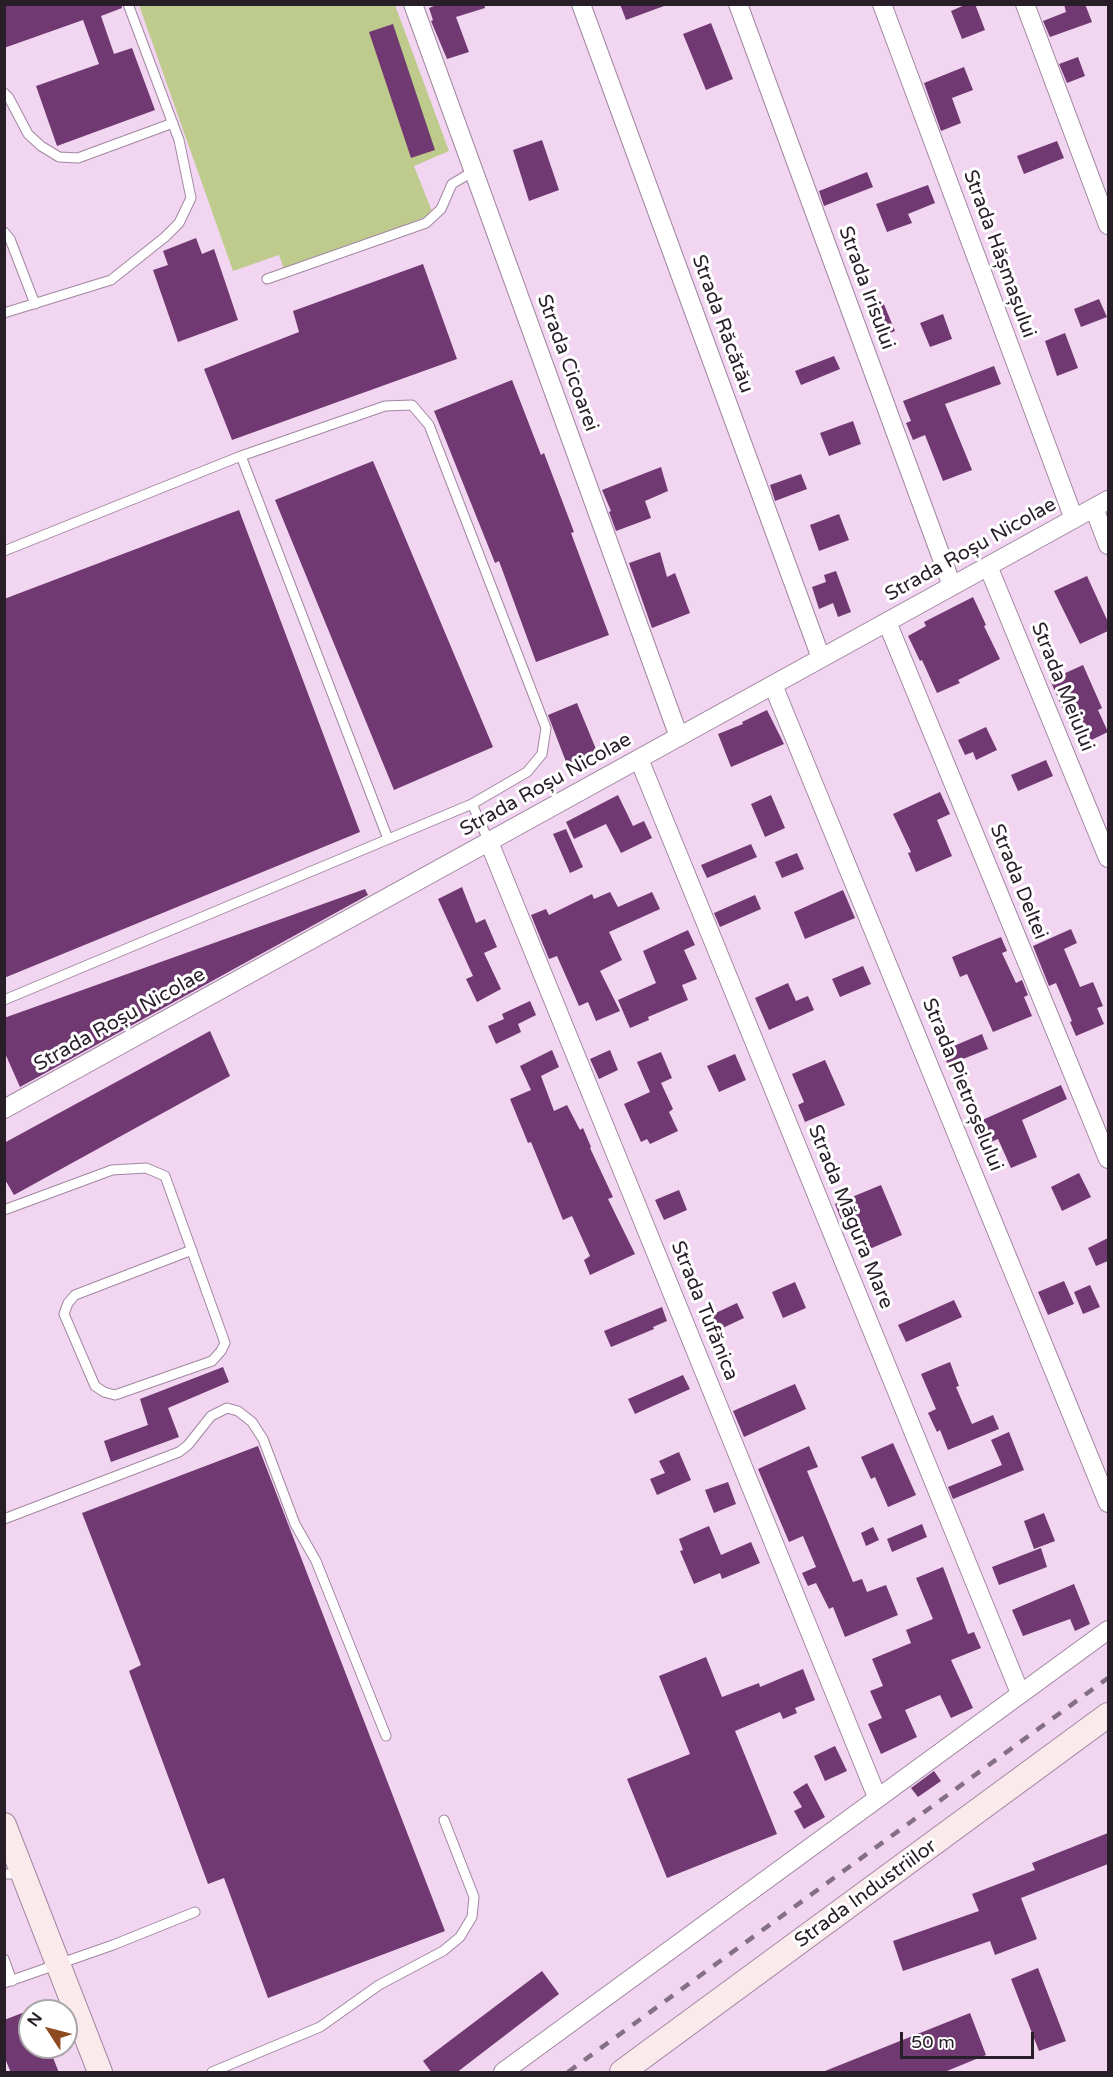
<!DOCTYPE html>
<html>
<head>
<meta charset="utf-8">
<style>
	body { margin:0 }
	#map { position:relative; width:1113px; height:2077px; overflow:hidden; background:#f1d5f1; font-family:"Varela Round",sans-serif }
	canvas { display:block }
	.frame { position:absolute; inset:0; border:6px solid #281e28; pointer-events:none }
	.north { position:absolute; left:18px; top:1999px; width:60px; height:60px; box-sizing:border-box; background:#fff; border:2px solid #a9a5a9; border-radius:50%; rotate:306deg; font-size:16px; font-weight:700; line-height:24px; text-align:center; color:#281e28 }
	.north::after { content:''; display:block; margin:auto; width:21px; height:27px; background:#8e4920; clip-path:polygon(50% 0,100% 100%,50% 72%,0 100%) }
	.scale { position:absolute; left:900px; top:2032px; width:134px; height:27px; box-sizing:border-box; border:3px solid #281e28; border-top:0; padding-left:8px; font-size:18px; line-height:21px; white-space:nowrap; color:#281e28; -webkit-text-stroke:4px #fff; paint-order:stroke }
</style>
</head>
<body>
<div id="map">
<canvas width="1113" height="2077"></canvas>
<div class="frame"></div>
<div class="north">N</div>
<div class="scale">50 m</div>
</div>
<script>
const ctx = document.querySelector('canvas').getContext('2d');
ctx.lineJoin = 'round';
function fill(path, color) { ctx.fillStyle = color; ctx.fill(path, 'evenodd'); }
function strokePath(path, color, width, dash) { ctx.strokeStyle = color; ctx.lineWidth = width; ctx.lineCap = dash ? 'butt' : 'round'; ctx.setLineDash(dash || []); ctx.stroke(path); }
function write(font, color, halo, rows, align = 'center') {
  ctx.font = font + ' "Varela Round",sans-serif'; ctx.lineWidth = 6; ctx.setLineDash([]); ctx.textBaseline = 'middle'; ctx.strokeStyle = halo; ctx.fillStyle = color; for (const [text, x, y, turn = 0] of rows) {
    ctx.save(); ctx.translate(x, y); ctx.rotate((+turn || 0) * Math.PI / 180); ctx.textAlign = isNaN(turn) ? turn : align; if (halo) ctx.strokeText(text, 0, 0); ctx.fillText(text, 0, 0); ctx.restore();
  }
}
fill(new Path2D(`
	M139 5H395L449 151 414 166 433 214 285 272 279 255 233 271Z`), '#bfcb8c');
fill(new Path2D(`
	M4 4H121L122 8 101 16 114 54 132 48 155 110 57 146 36 86 99 64 83 20 4 48Z
	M439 4H484L485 8 456 17 469 52 447 59 431 21 433 20 429 8Z
	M620 4H663L664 6 626 20Z
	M967 4H975L985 30 962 39 951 11Z
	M1064 4H1085L1092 22 1050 37 1043 21 1066 12Z
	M711 23 733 79 706 90 683 34Z
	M393 24 435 150 411 158 369 32Z
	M1078 57 1085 76 1067 83 1059 64Z
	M964 67 973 90 952 98 961 123 941 131 924 83Z
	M542 140 559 190 529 201 513 150Z
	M1057 141 1064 158 1024 174 1017 156Z
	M867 172 873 187 824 206 819 191Z
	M928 185 935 203 908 214 912 223 887 232 876 204Z
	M196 238 202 254 214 249 238 320 178 342 153 270 168 265 163 251Z
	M423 264 457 359 232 440 204 369 299 332 293 311Z
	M1099 299 1107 317 1081 327 1074 309Z
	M883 302 895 331 878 338 867 309Z
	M943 314 952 339 930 347 920 323Z
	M1065 333 1078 368 1057 376 1045 341Z
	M834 356 840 369 801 385 795 371Z
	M994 366 1001 384 945 404 972 470 943 481 925 435 913 440 906 423 911 421 903 401Z
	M512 380 541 455 544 453 574 532 571 533 609 635 536 662 499 561 495 563 434 411Z
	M853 421 861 444 829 456 820 433Z
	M373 461 493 747 394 790 275 500Z
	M661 467 668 491 645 501 651 518 616 531 609 512 611 511 602 490Z
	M801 474 807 489 775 501 770 485Z
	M239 510 360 832 4 978V599Z
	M839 514 849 540 819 551 810 525Z
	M660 552 667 577 675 573 690 613 652 628 629 563Z
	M836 571 851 612 838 617 833 603 819 609 812 587 826 582 824 575Z
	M1087 576 1108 622V631L1080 644 1054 591Z
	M973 597 986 625 984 626 1000 659 958 680 960 683 937 693 922 660 920 661 908 636 926 626 924 622Z
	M1083 665 1102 708 1098 710 1108 732 1081 745 1071 722 1069 723 1050 680Z
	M577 703 598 754 568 767 548 715Z
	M767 710 784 744 731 767 718 734 743 724 742 722Z
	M986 727 997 750 976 760 973 752 965 755 958 740Z
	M1046 760 1053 776 1018 791 1011 775Z
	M940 792 950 814 937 820 952 856 916 872 908 853 911 852 893 814Z
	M618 795 633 826 644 821 652 838 621 853 606 824 574 839 566 822Z
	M771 795 785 828 765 837 751 804Z
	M566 829 583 867 570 873 553 834Z
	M751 844 757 857 707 878 701 865Z
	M797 853 804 869 782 878 775 862Z
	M462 887 476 923 485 919 497 947 484 953 501 989 477 1002 466 979 473 976 438 899Z
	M365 889 368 895 20 1087 4 1051V1018Z
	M843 890 855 918 805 939 794 912Z
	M610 892 618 907 652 892 660 909 609 932 622 960 600 971 620 1011 596 1021 588 1002 579 1006 557 956 549 959 531 915 546 909 549 915 592 894 594 899Z
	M755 895 761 909 720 927 714 913Z
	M1071 929 1077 943 1064 949 1080 987 1093 982 1103 1006 1097 1008 1104 1024 1076 1036 1070 1022 1072 1021 1056 983 1049 986 1033 946Z
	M688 930 695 945 684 950 697 979 682 985 688 1000 648 1017 649 1020 630 1028 618 1000 656 983 643 951Z
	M1001 937 1007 951 1002 953 1016 983 1022 980 1028 995 1024 997 1032 1016 993 1032 967 974 960 977 952 957Z
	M863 966 871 984 840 997 832 979Z
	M788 983 796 1001 808 996 814 1010 769 1030 755 998Z
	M530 1001 536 1015 518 1024 521 1032 496 1044 488 1026 504 1019 502 1014Z
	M210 1031 230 1076 14 1195 4 1178V1143Z
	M982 1034 988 1049 948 1065 942 1051Z
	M552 1050 559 1067 541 1076 554 1111 567 1105 580 1130 583 1128 591 1147 590 1148 613 1197 608 1199 635 1254 590 1275 584 1260 590 1256 572 1216 563 1220 531 1142 528 1143 510 1099 531 1090 520 1066Z
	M610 1050 618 1070 599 1079 590 1059Z
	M661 1052 672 1078 661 1083 673 1109 669 1112 678 1131 650 1144 647 1139 641 1142 624 1104 650 1092 637 1062Z
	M735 1054 746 1080 719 1092 707 1066Z
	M825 1060 845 1105 805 1122 798 1105 804 1102 792 1074Z
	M1061 1085 1067 1099 1022 1120 1037 1157 1011 1168 998 1139 981 1146 971 1125Z
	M1079 1173 1091 1197 1062 1211 1051 1187Z
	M881 1185 902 1235 865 1251 851 1218 842 1222 835 1204Z
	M679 1190 687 1210 664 1220 655 1200Z
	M1108 1238V1261L1096 1266 1088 1248Z
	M1064 1281 1074 1304 1048 1315 1038 1292Z
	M795 1282 806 1308 783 1318 772 1292Z
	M1090 1285 1100 1307 1083 1314 1074 1292Z
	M954 1300 962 1317 906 1342 898 1325Z
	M737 1303 744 1318 712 1333 705 1318Z
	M662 1307 667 1321 653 1327 654 1329 611 1347 604 1331Z
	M950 1362 959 1386 956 1387 972 1424 993 1415 999 1429 948 1450 940 1430 937 1432 928 1413 936 1409 921 1374Z
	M223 1367 229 1382 168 1408 179 1437 111 1462 104 1441 148 1425 140 1399Z
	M683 1375 690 1389 635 1414 628 1399Z
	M795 1384 806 1409 744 1437 733 1411Z
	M1009 1432 1024 1470 953 1499 948 1487 1002 1465 991 1440Z
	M893 1443 916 1495 888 1507 875 1477 871 1479 861 1457Z
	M258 1446 445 1931 268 1998 224 1878 208 1884 129 1671 141 1665 82 1513Z
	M809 1446 818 1467 807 1471 853 1582 862 1579 867 1592 886 1585 898 1615 845 1637 833 1607 829 1609 816 1583 808 1586 802 1573 816 1567 803 1536 789 1542 758 1469Z
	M679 1452 691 1480 657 1495 650 1479 665 1473 659 1461Z
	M728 1482 736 1504 714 1513 705 1490Z
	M1044 1513 1055 1541 1034 1549 1024 1521Z
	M922 1524 927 1537 892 1552 887 1539Z
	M709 1526 721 1555 751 1542 760 1563 722 1579 720 1573 694 1584 680 1551 683 1550 679 1539Z
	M873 1527 879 1540 866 1546 861 1533Z
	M1041 1548 1047 1567 999 1585 992 1567Z
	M943 1567 968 1634 974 1632 981 1648 951 1660 973 1708 951 1718 940 1695 905 1710 917 1737 881 1754 868 1724 882 1718 870 1691 883 1686 872 1659 911 1643 906 1630 933 1619 916 1578Z
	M1074 1584 1090 1624 1075 1631 1070 1619 1023 1636 1012 1610Z
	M706 1657 722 1697 759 1683 760 1687 803 1669 815 1700 795 1708 797 1713 783 1719 780 1712 735 1731 777 1834 667 1878 627 1779 690 1754 659 1676Z
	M835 1746 847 1771 825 1781 814 1756Z
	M934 1771 941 1781 918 1797 911 1788Z
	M807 1783 825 1817 804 1829 794 1811 802 1807 793 1792Z
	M1108 1833V1864L1021 1898 1037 1939 995 1955 990 1941 903 1971 893 1941 979 1911 972 1894 1035 1870 1032 1863Z
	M1038 1968 1066 2041 1039 2051 1011 1979Z
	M542 1971 559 1994 456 2073H432L423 2061Z
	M30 2010V2047H49L59 2073H11L4 2056V2020Z
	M970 2013 986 2055 942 2073H820Z`), '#703971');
const lane = new Path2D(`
	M4 93 9 98 28 134 41 146 59 157 78 158 173 123
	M4 232 10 239 35 304
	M267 279 426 223 441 209 452 184 474 171
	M4 313 111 280 165 237 179 223 191 198 179 140 128 4
	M241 456 388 839
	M4 551 241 456 385 406 412 405 429 425 546 728 542 754 527 772 472 804 4 1000
	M472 804 489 842
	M4 1210 112 1170 146 1168 165 1176 225 1343 221 1351 212 1361 115 1395 104 1392 95 1386 64 1314 68 1303 75 1295 192 1250
	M4 1519 179 1452 188 1445 211 1416 227 1408 238 1411 252 1422 263 1439 295 1524 316 1561 386 1736
	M4 1874H21
	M4 1959 12 1981
	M4 1983 113 1945 195 1912
	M212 2072 320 2027 379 1985 443 1951 460 1937 472 1917 474 1897 444 1820`);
const street = new Path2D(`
	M413 4 679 737
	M581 4 821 658
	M738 4 952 586
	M882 4 1074 519
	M1025 4 1108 225
	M1094 508 1108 545
	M988 566 1108 858
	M887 622 1108 1159
	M773 685 1108 1503
	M639 759 1020 1693
	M489 842 877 1797
	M4 1109 1108 500
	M503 2072 1108 1630`);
const secondary = new Path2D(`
	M4 1825 100 2072
	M622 2072 1108 1715`);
strokePath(lane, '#a187a1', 11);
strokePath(street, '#a187a1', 20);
strokePath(secondary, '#a187a1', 26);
strokePath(lane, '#fff', 9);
strokePath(street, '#fff', 18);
strokePath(secondary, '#fbeaeb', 24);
strokePath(new Path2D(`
	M568 2072 1108 1678`), '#837183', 4.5, [10, 10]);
write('20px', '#281e28', '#fff', [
	["Strada Hășmașului",999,254,70],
	["Strada Irisului",866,288,70],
	["Strada Răcătău",722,324,70],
	["Strada Cicoarei",567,363,70],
	["Strada Roșu Nicolae",971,550,-29],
	["Strada Meiului",1062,687,68],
	["Strada Roșu Nicolae",546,785,-29],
	["Strada Deltei",1018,882,68],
	["Strada Roșu Nicolae",120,1020,-29],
	["Strada Pietroșelului",962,1085,68],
	["Strada Măgura Mare",850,1217,68],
	["Strada Tufănica",704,1311,68],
	["Strada Industriilor",866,1894,-36]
]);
</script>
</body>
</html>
